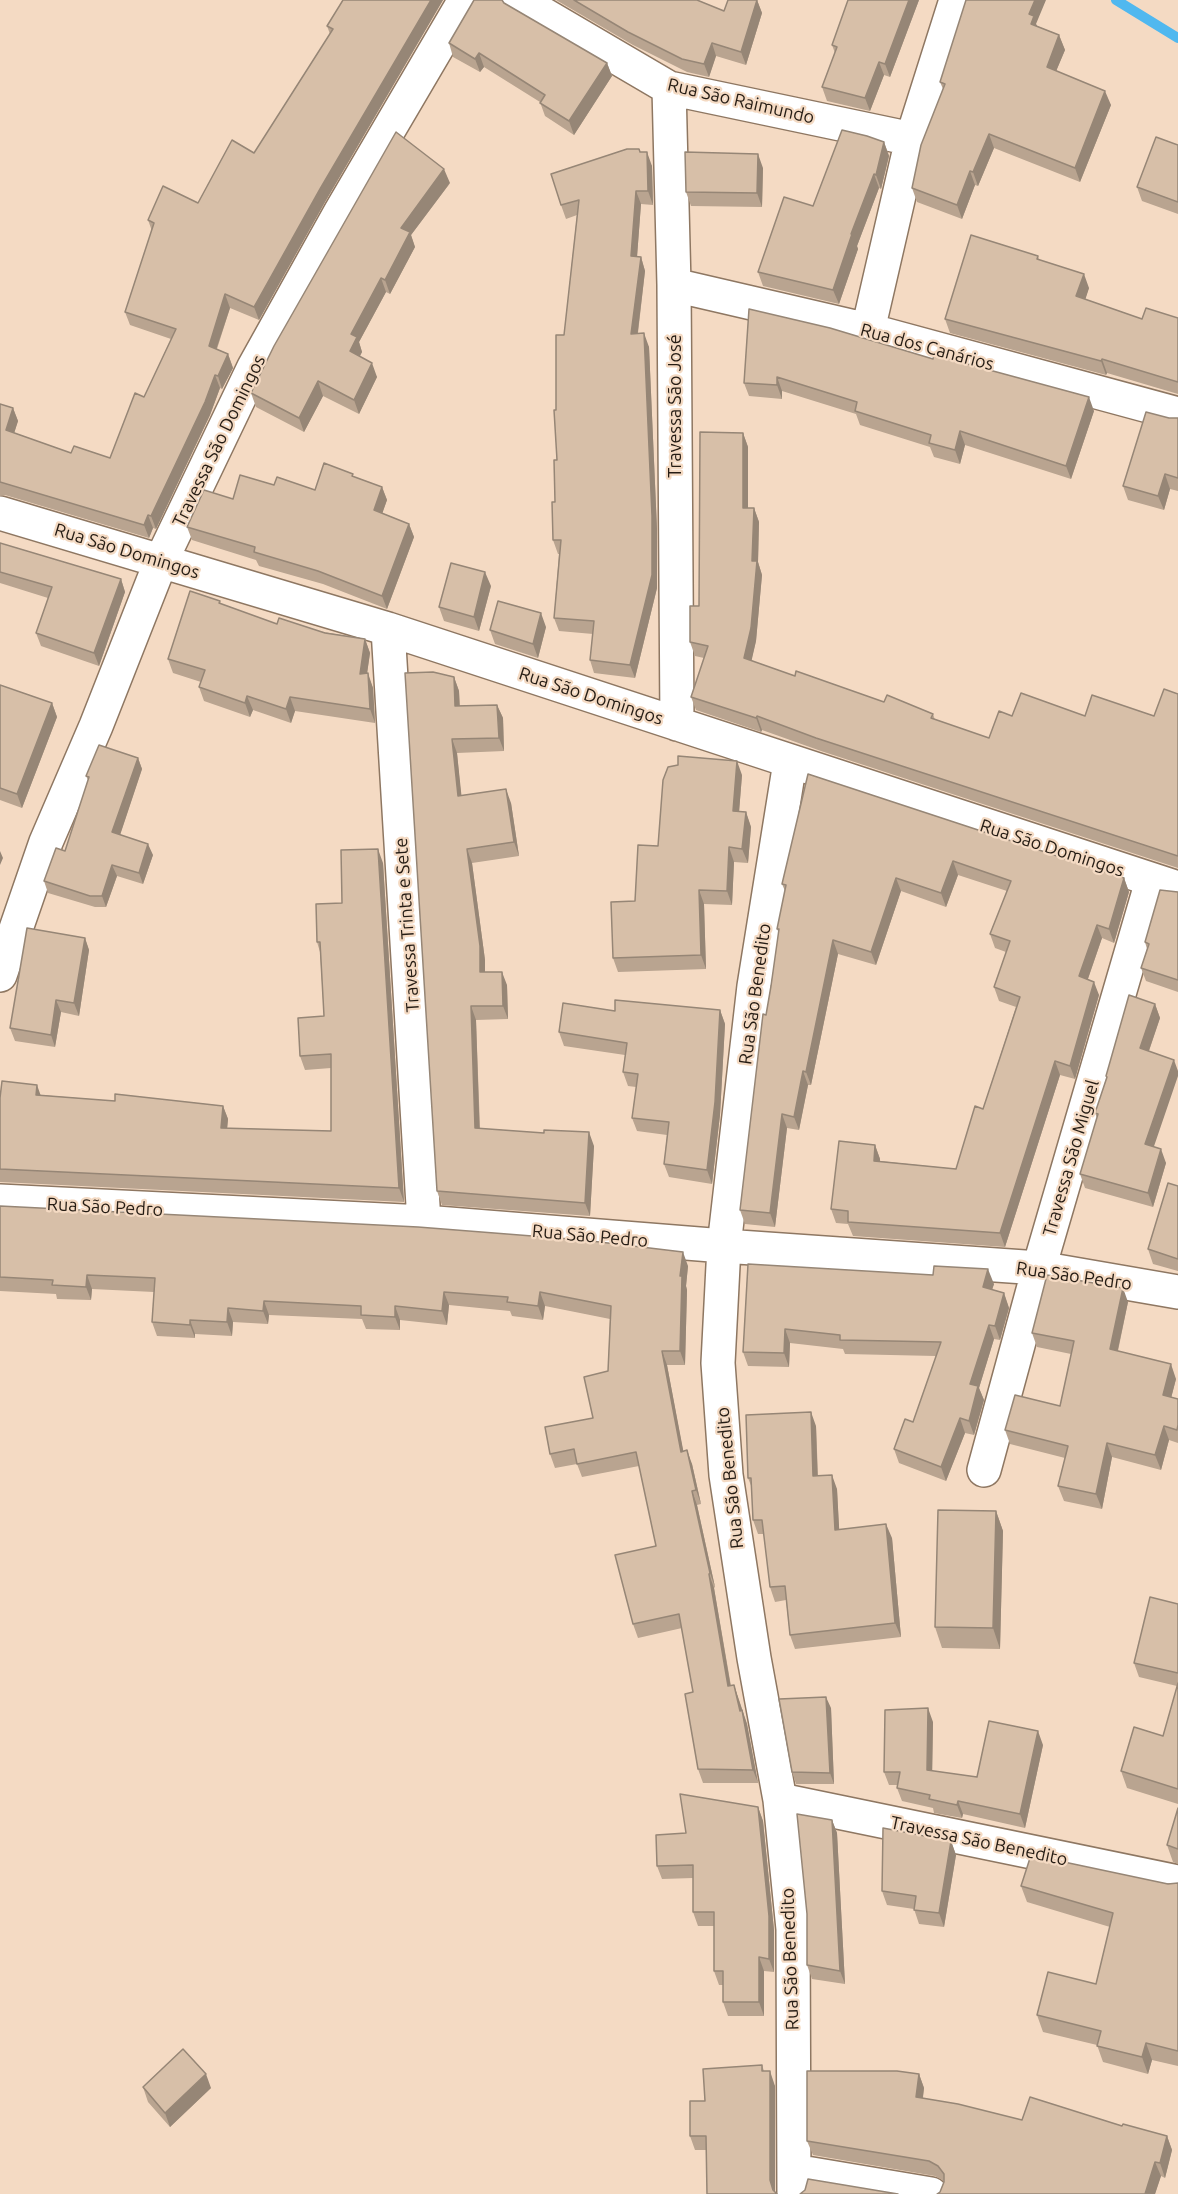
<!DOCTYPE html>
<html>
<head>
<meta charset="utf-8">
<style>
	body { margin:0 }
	canvas { display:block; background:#f4dac3 }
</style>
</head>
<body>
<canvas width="1178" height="2194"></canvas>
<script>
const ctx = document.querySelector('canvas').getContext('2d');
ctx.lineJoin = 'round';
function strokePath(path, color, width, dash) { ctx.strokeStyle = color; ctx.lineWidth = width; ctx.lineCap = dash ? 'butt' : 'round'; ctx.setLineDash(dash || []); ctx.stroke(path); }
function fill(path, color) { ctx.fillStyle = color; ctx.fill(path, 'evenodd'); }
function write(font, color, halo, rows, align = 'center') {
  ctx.font = font + ' Ubuntu,sans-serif'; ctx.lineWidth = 4.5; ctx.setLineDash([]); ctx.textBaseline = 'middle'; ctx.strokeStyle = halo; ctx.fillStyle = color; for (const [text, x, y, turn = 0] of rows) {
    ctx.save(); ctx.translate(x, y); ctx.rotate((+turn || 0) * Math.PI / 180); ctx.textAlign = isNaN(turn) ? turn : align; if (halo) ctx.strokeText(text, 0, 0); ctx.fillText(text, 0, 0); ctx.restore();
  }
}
strokePath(new Path2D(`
	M1116 0 1178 38`), '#50b8ef', 10);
const street = new Path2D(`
	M519 0 669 88 912 139
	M669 88 674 285 677 724
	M674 285 868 330 1178 414
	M868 330 912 139 956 0
	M0 513 388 629 1178 888
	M388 629 424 1222
	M790 762 754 986 724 1246 718 1363 726 1475 754 1658 780 1800 793 1929 794 2194
	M0 975 46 842 96 726 161 561 254 367 341 211 465 0
	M0 1201 424 1222 724 1246 1039 1268 1178 1292
	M984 1470 1039 1268 1152 881
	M780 1800 1178 1882
	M794 2171 931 2194`);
strokePath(street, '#8e7762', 36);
strokePath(street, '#fff', 33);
fill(new Path2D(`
	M343 0H443L325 202 259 320 230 308 217 349 228 354 233 368 222 389 220 388 210 415 156 529 153 528 149 538 5 495 0 496V404L13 408 18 421 14 433 71 453 110 458 144 397 171 339 130 325 125 312 152 231 148 220 198 203 254 153 330 34 327 26Z
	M556 0H697L724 11 757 0 762 13 746 65 716 56 709 77 687 72 633 45Z
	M919 0 890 77 884 75 870 111 827 101 822 87 835 53 832 45Z
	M504 3 607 63 612 76 574 135 545 116 540 102 484 67 480 72 453 57 449 43Z
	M1036 24 1037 26 1059 35 1065 50 1056 71 1111 105 1080 182 994 148 978 186 975 185 962 219 917 202 912 188 943 89 940 82Z
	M884 142 889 156 881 189 879 188 857 246 858 249 839 304 763 286 758 272 813 206Z
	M1178 145V214L1142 201 1137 187Z
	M640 152 652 166 653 205 641 204 637 257H641L645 271 638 333 649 347 657 529V588L635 678 594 673 590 660 593 634 559 631 554 618 559 554H558L553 540 557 460 556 410 577 215 566 219 561 205Z
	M763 168 762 207 691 206 686 192Z
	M450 183 411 235 415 247 390 294 386 292 359 342 362 352 360 356 377 377 359 414 323 396 304 432 256 407 251 393Z
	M1038 256 1039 260 1089 288 1085 299 1142 319 1178 318V394L1107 373 1106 375 950 333 945 319Z
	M749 309 1094 411 1071 479 965 445 960 464 934 457 930 447 860 425 856 414 782 391V399L749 396 744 383Z
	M1169 418H1178V491L1170 489 1164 510 1128 500 1123 486Z
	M743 433 748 447V508H754L759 522 758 562 762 575 756 641 751 661 795 676 884 702 933 714 935 720 989 738 1012 716H1154L1178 694V868L821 751 762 730 761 732 696 710 691 697 704 658 695 656 690 642 699 606Z
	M354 477 382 487 387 500 382 513 409 524 414 537 387 609 323 584 259 566 256 560 192 540 187 527 233 499 274 485 315 490Z
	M0 543 121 579 125 592 99 666 41 646 36 633 48 598 0 583Z
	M491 586 479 631 444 621 439 607Z
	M220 601 221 604 277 624 365 639 370 653 367 673 373 688 375 723 295 711 291 723 253 710 250 717 204 701 199 687 201 682 173 673 168 659Z
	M546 627 538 658 495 644 490 630Z
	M454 677 459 691 460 706 497 705 503 718 504 751 457 753 461 796 511 803 519 856 472 863 485 960V972L507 985 508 1019 476 1020 480 1128 594 1146 590 1216 442 1205 437 1191Z
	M0 685 52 703 57 717 22 808 0 800Z
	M138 758 142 769 120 835 153 855 143 884 117 876 106 907H95L48 893 44 881 65 851 88 780 86 776Z
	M808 774 1124 878 1129 892 1114 943 1102 938 1088 979 1099 995 1075 1079 1060 1075 1005 1247 853 1236 848 1224 836 1223 831 1209 875 1145 880 1159V1161L956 1169 983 1109 1016 1007 999 1001 994 987 1006 952 995 948 990 934 1007 891 958 875 946 907 901 891 876 965 838 954 811 1085H808L799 1130 787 1128 775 1227 745 1224 740 1210 766 1015 771 986 779 933 777 929 785 891 782 884Z
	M742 775 739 812H746L751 827 748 863 734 862 732 905 704 904 706 969 618 972 613 958 658 846Z
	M383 863 404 1202 0 1182V1098L41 1095 115 1101 223 1106 228 1119 227 1128 331 1131V1068L305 1070 300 1056 324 1016 320 952 317 942 342 903Z
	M1178 892V992L1146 981 1141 968 1147 949 1145 942Z
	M85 938 89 950 79 1016 61 1012 55 1047 15 1041 10 1028Z
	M1155 1004 1160 1018 1149 1051 1154 1147 1166 1163 1153 1207 1085 1188 1080 1174 1097 1118 1095 1113 1106 1079V1076Z
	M720 1010 725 1024 720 1115 712 1184 669 1177 664 1164 667 1135 637 1131 632 1118 636 1087 628 1086 623 1072 625 1055 564 1046 559 1032 615 1011Z
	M1178 1186V1271L1153 1264 1148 1249Z
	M0 1206 688 1266 686 1286 687 1290 685 1365H667L683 1451 692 1464 701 1504 697 1505 715 1587 714 1588 731 1686 734 1685 747 1724 758 1783H703L698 1769 693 1692 682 1628 638 1638 633 1624 656 1546 639 1466 582 1477 577 1464 555 1468 550 1454 593 1418 608 1371 610 1319 545 1306 543 1320 512 1316 510 1311 449 1305 447 1325 400 1320V1330L366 1329 362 1319 269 1315 268 1324 233 1322 232 1336 195 1334V1338L157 1336 152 1322 154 1292 92 1289 91 1300 57 1299 56 1294 0 1291Z
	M748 1264 994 1284 992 1290 1004 1293 1009 1308 1000 1340 994 1339 979 1388 984 1400 974 1435 965 1433 946 1481 899 1463 894 1449 913 1422 936 1356 845 1354 843 1349 790 1343 789 1367 748 1366 743 1352Z
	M1128 1302 1118 1351 1176 1379 1171 1398 1178 1399V1443L1169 1440 1161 1470 1112 1457 1102 1509 1064 1501 1058 1486 1065 1458 1010 1444 1005 1430 1060 1406 1071 1354 1037 1347 1032 1333Z
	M816 1426 818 1475 837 1489 839 1530 892 1538 901 1637 795 1649 790 1635 786 1600 775 1602 770 1587 764 1534H758L753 1520 752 1488 748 1478Z
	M996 1511 1003 1531 1000 1649 942 1648 935 1627Z
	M1178 1604V1804L1127 1788 1121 1771 1163 1736 1177 1686 1139 1677 1134 1663Z
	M831 1708 834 1784H796L792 1772Z
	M933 1722 932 1771 977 1777 1043 1745 1025 1828 963 1814 962 1818 934 1813 933 1808 902 1801 897 1788 898 1785H889L884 1772Z
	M758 1807 763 1821 774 1930V1972L764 1971V2016H728L723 2002V1985H719L714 1971V1926H698L693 1912V1878L662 1879 657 1866 686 1833Z
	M1178 1808V1864L1173 1862 1167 1845Z
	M832 1820 837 1833 845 1984 812 1979 807 1965V1914Z
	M951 1841 956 1855 944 1927 919 1924 914 1909 887 1905 882 1891Z
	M1178 1883V2066L1152 2060 1148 2074 1103 2062 1097 2045 1043 2032 1037 2015 1096 1984 1110 1927 1027 1902 1021 1886Z
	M762 2065 764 2071 775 2086V2192L706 2150H695L690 2136 705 2101Z
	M919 2074 924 2088 923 2098 1022 2120 1122 2126 1167 2136 1172 2150 1165 2178 1161 2176 1155 2194H937L940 2192 944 2181 935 2176 813 2155 807 2141Z
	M143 2087 211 2088 170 2127 148 2102Z`), '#b9a490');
fill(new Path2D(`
	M431 0H443L325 202 259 320 254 307 320 189Z
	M757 0 762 13 746 65 741 52Z
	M909 0H919L890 77 885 64Z
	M1035 0H1046L1036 24 1039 30 1031 24 1029 14Z
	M1059 35 1065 50 1052 81 1047 67Z
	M712 43 716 56 709 77 704 64Z
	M479 53 484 67 480 72 475 59Z
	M879 62 884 75 870 111 865 98Z
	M607 63 612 76 574 135 569 121Z
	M1105 91 1111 105 1080 182 1075 168Z
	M989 134 994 148 978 186 973 172Z
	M884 142 889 156 881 189 876 175Z
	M647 152 652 166 653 205 648 191Z
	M758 154 763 168 762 207 757 193Z
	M444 169 450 183 411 235 415 247 390 294 385 280 401 228Z
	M970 171 975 185 962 219 957 205Z
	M874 174 879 188 857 246 858 249 839 304 833 290 851 234Z
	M636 191 641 204 636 270 631 256Z
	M641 257 645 271 636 347 631 334Z
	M1084 274 1089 288 1082 310 1076 296Z
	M381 278 386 292 359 342 362 352 355 365 350 351 351 334Z
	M225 294 230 308 213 359 209 346Z
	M644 333 649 347 657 529V588L635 678 630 665Z
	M228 354 233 368 222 389 218 376Z
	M1102 359 1107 373 1106 375 1101 361Z
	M372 363 377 377 359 414 354 400Z
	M215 375 220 388 210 415 156 529 151 516Z
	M777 377 782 391V399L777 385Z
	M318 381 323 396 304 432 299 418Z
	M1089 397 1094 411 1071 479 1066 466Z
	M13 408 18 421 11 443 6 430Z
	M960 431 965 445 960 464 955 450Z
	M743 433 748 447V522L743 508Z
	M1165 474 1170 489 1164 510 1158 496Z
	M382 487 387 500 379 523 374 510Z
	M754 508 759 522 758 562 762 575 756 641 749 672 744 658 752 561Z
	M148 515 153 528 149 538 144 525Z
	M409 524 414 537 387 609 382 596Z
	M485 572 491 586 479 631 474 617Z
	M121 579 125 592 99 666 94 653Z
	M541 613 546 627 538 658 533 644Z
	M365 639 370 653 365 688 360 674Z
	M368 673 373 688 375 723 370 709Z
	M454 677 459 691 460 720 455 706Z
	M247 696 253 710 250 717 245 703Z
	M290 697 295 711 291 723 286 709Z
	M52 703 57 717 22 808 17 794Z
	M497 705 503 718 504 751 499 738Z
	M757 716 762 730 761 732 756 718Z
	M452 739 457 753 463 810 458 796Z
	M138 758 142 769 117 844 112 832Z
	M737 761 742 775 738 825 733 811Z
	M506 789 511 803 519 856 514 842Z
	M746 812 751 827 748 863 742 849Z
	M148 844 153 855 143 884 139 873Z
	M729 847 734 862 732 905 727 891Z
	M378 849 383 863 404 1202 399 1188Z
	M467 849 472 863 485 960V986L480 972Z
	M0 851 3 858 0 865Z
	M953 861 958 875 946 907 941 893Z
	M112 865 117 876 106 907 102 896Z
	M896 878 901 891 876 965 871 952Z
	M1124 878 1129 892 1114 943 1109 929Z
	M699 890 704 904 706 969 701 955Z
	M1097 925 1102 938 1084 990 1079 976Z
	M85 938 89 950 79 1016 74 1003Z
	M833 940 838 954 811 1085 806 1072Z
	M502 972 507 985 508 1019 503 1006Z
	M1094 982 1099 995 1075 1079 1070 1066Z
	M56 1000 61 1012 55 1047 51 1035Z
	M1155 1004 1160 1018 1145 1062 1140 1048Z
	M471 1006 476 1020 480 1142 475 1128Z
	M720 1010 725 1024 720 1115 712 1184 707 1170Z
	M1174 1060 1178 1071V1076L1150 1158 1145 1144Z
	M1055 1061 1060 1075 1005 1247 1000 1233Z
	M803 1071 808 1085 799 1130 794 1117Z
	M37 1085 42 1099 36 1095Z
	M223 1106 228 1119 226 1142 221 1128Z
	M782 1114 787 1128 775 1227 770 1213Z
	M589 1132 594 1146 590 1216 585 1203Z
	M875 1145 880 1159 879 1174 874 1161Z
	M1161 1149 1166 1163 1153 1207 1148 1193Z
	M683 1252 688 1266 686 1286 687 1290 685 1365 680 1351V1276Z
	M988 1269 994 1284 988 1301 983 1287Z
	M87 1275 92 1289 91 1300 86 1287Z
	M1123 1288 1128 1302 1115 1363 1110 1349Z
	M444 1292 449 1305 447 1325 442 1311Z
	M540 1292 545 1306 543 1320 538 1306Z
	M1004 1293 1009 1308 1000 1340 995 1326Z
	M264 1301 269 1315 268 1324 263 1311Z
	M395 1306 400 1320V1330L395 1317Z
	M228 1308 233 1322 232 1336 227 1322Z
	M190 1320 195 1334V1338L190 1325Z
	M989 1325 994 1339 979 1388 984 1400 974 1435 969 1421 970 1384Z
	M785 1329 790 1343 789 1367 784 1353Z
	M662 1351 667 1365 686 1465 681 1452Z
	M1171 1364 1176 1379 1168 1410 1163 1395Z
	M811 1412 816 1426 818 1490 813 1476Z
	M960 1418 965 1433 946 1481 941 1467Z
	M1164 1426 1169 1440 1161 1470 1155 1455Z
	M1107 1443 1112 1457 1102 1509 1096 1494Z
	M687 1450 692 1464 701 1504 696 1490Z
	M832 1475 837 1489 840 1544 835 1530Z
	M692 1491 697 1505 715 1587 710 1573Z
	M996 1511 1003 1531 1000 1649 993 1628Z
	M886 1524 892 1538 901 1637 895 1623Z
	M709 1574 714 1588 733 1700 728 1686Z
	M734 1685 747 1724 758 1783 753 1770Z
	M826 1697 831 1708 834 1784 830 1773Z
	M928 1708 933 1722 932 1784 927 1770Z
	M1038 1731 1043 1745 1025 1828 1020 1814Z
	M958 1801 963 1814 962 1818 957 1805Z
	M758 1807 763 1821 774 1930V1972L769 1959Z
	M832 1820 837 1833 845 1984 840 1971Z
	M951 1841 956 1855 944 1927 939 1913Z
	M759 1957 764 1971V2016L759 2002Z
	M1146 2043 1152 2060 1148 2074 1142 2057Z
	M770 2071 775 2086V2194L770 2180Z
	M206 2074 211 2088 170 2127 165 2113Z
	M919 2074 924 2088 921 2111 916 2097Z
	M1167 2136 1172 2150 1165 2178 1160 2163Z
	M1155 2162 1161 2176 1155 2194H1145Z`), '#968676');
const building = new Path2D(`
	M343 0H431L320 189 254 307 225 294 209 346 228 354 218 376 215 375 205 402 151 516 148 515 144 525 0 482V404L13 408 6 430 71 453 74 446 110 458 135 393 144 397 176 329 125 312 154 223 148 220 163 186 198 203 232 140 254 153 333 29 327 26Z
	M474 0H502L504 3 607 63 569 121 540 103 545 95 479 53 475 59 449 43Z
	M574 0H697L724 11 728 0H757L741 52 712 43 704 64 682 59 628 32Z
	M848 0H909L885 64 879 62 865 98 822 87 837 47 832 45Z
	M966 0H1035L1029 14 1034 16 1031 24 1059 35 1047 67 1105 91 1075 168 989 134 973 172 970 171 957 205 912 188 921 145 945 84 940 82Z
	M842 130 867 136 884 142 876 175 874 174 851 234H852L833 290 758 272 784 197 813 206Z
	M396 132 444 169 401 228 410 232 385 280 381 278 351 334 357 337 350 351 372 363 354 400 318 381 299 418 251 393 274 346Z
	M1156 137 1178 145V202L1137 187Z
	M627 149H639L640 152H647L648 191H636L631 256 641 257 631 334 644 333 652 516V575L630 665 590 660 594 621 554 618 561 540H553L552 502H555L554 460H557L554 410H556V335H564L579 200 561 205 551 174Z
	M685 152 758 154 757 193 686 192Z
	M971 235 1038 256 1037 259 1084 274 1076 296 1142 319 1146 308 1178 318V382L1102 359 1101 361 945 319Z
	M749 309 830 328 933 359 934 355 1089 397 1066 466 960 431 955 450 929 443 931 435 855 411 857 402 777 377V385L744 383Z
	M1146 412 1169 418H1178V478L1165 474 1158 496 1123 486Z
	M700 432 743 433V508H754L752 561H757L751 628 744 658 795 676 796 671 884 702 887 695 933 714 931 718 989 738 999 711 1012 716 1021 693 1085 716 1092 695 1154 716 1164 689 1178 694V856L816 738 757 716 756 718 691 697 708 646 690 642V606H699Z
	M324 463 353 474 352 476 382 487 374 510 409 524 382 596 318 571 254 552 255 547 187 527 204 490 233 499 240 475 274 485 277 477 315 490Z
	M0 543 121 579 94 653 36 633 52 587 0 572Z
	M451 563 485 572 474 617 439 607Z
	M190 591 220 601 219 603 277 624 279 618 325 633 365 639 360 674 368 673 370 709 290 697 286 709 247 696 245 703 199 687 205 670 168 659Z
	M498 601 541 613 533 644 490 630Z
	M433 672 454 677 455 706 497 705 499 738 452 739 458 796 506 789 514 842 467 849 480 946V972H502L503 1006H471L475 1128 544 1133V1130L589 1132 585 1203 437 1191 405 673Z
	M0 685 52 703 17 794 0 788Z
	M99 745 138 758 112 832 148 844 139 873 112 865 102 896H90L44 881 56 848 65 851 89 777 86 776Z
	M678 756 737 761 733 811 746 812 742 849 729 847 727 891 699 890 701 955 613 958 611 902 635 901 638 845 658 846 663 780 668 767 678 765Z
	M808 774 1124 878 1109 929 1097 925 1079 976 1094 982 1070 1066 1055 1061 1000 1233 848 1222V1211L831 1209 839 1141 875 1145 874 1161 956 1169 975 1106 983 1109 1020 997 994 987 1010 941 990 934 1011 881 953 861 941 893 896 878 871 952 833 940 806 1072 803 1071 794 1117 782 1114 770 1213 740 1210 763 1014 766 1015 771 986 779 929H777L786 885 782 884Z
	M378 849 399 1188 0 1169V1098L2 1081 37 1085 36 1095 115 1101V1094L223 1106 221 1128 331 1131V1054L300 1056 298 1018 324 1016 320 942H317L316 904 342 903 341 850Z
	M1160 890 1178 892V980L1141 968 1149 944 1145 942Z
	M27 928 85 938 74 1003 56 1000 51 1035 10 1028Z
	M1129 995 1155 1004 1140 1048 1174 1060 1145 1144 1161 1149 1148 1193 1080 1174 1098 1114 1095 1113 1107 1077 1106 1076Z
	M615 1000 720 1010 715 1102 707 1170 664 1164 669 1122 632 1118 638 1074 623 1072 627 1043 559 1032 563 1003 615 1011Z
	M1168 1183 1178 1186V1259L1148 1249Z
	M0 1206 418 1227 583 1240 683 1252 680 1276H682L680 1351H662L681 1452 687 1450 696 1490 692 1491 710 1573 709 1574 728 1686 734 1685 740 1711 742 1710 753 1770 698 1769 685 1694 693 1692 679 1614 633 1624 615 1555 656 1546 636 1452 577 1464 574 1449 550 1454 545 1427 593 1418 584 1377 608 1371 611 1306 540 1292 538 1306 507 1302 508 1297 444 1292 442 1311 395 1306V1317L361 1315V1306L264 1301 263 1311 228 1308 227 1322 190 1320V1325L152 1322 155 1278 87 1275 86 1287 52 1285 53 1280 0 1277Z
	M748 1264 933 1275 934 1266 988 1269 983 1287 1004 1293 995 1326 989 1325 970 1384 978 1386 969 1421 960 1418 941 1467 894 1449 905 1419 913 1422 941 1342 840 1340V1335L785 1329 784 1353 743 1352Z
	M1047 1275 1123 1288 1110 1349 1171 1364 1163 1395 1178 1399V1425L1177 1430 1164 1426 1155 1455 1107 1443 1096 1494 1058 1486 1068 1446 1005 1430 1015 1395 1060 1406 1074 1341 1032 1333Z
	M811 1412 813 1476 832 1475 835 1530 886 1524 895 1623 790 1635 785 1586 770 1587 762 1520H753L751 1478H748L746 1415Z
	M938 1510 996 1511 993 1628 935 1627Z
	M1150 1597 1178 1604V1673L1134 1663Z
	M1178 1683V1789L1121 1771 1134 1727 1163 1736Z
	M826 1697 830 1773 792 1772 779 1699Z
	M928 1708 927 1770 977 1777 989 1721 1038 1731 1020 1814 958 1801 957 1805 929 1799 930 1795 897 1788 900 1772H884L885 1710Z
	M680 1794 758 1807 769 1916V1959L759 1957V2002H723V1971H714V1912H693V1865L657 1866 656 1835 686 1833Z
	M1178 1808V1849L1167 1845Z
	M797 1814 832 1820 840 1971 807 1965V1914Z
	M883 1828 951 1841 939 1913 914 1910 916 1896 882 1891Z
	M1031 1855 1168 1884 1178 1883V2051L1146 2043 1142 2057 1097 2046 1101 2031 1037 2015 1048 1972 1096 1984 1113 1913 1021 1886Z
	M183 2049 206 2074 165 2113 143 2087Z
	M762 2065V2071H770V2180L773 2190 777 2194H707L706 2136H690V2101H705L703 2069Z
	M807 2071H897L919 2074 916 2097 958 2104 1022 2120 1030 2097 1122 2126 1123 2124 1167 2136 1160 2163 1155 2162 1145 2194H937L940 2192 944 2182V2174L938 2166 929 2161 807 2141Z
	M808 2179 898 2194H800L805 2190Z`);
fill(building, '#d7bfa8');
strokePath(building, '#968676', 1.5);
write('18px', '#251c14', '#f4dac3', [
	["Rua São Raimundo",741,101,13],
	["Rua dos Canários",927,347,15],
	["Travessa São José",675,406,-90],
	["Travessa São Domingos",219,441,-64],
	["Rua São Domingos",127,551,17],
	["Rua São Domingos",591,696,18],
	["Rua São Domingos",1052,848,18],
	["Travessa Trinta e Sete",407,925,-94],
	["Rua São Benedito",755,994,-82],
	["Travessa São Miguel",1071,1158,-74],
	["Rua São Pedro",105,1207,3],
	["Rua São Pedro",590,1236,5],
	["Rua São Pedro",1074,1276,8],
	["Rua São Benedito",730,1478,-96],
	["Travessa São Benedito",979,1841,12],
	["Rua São Benedito",790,1959,-92]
]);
</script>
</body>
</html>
